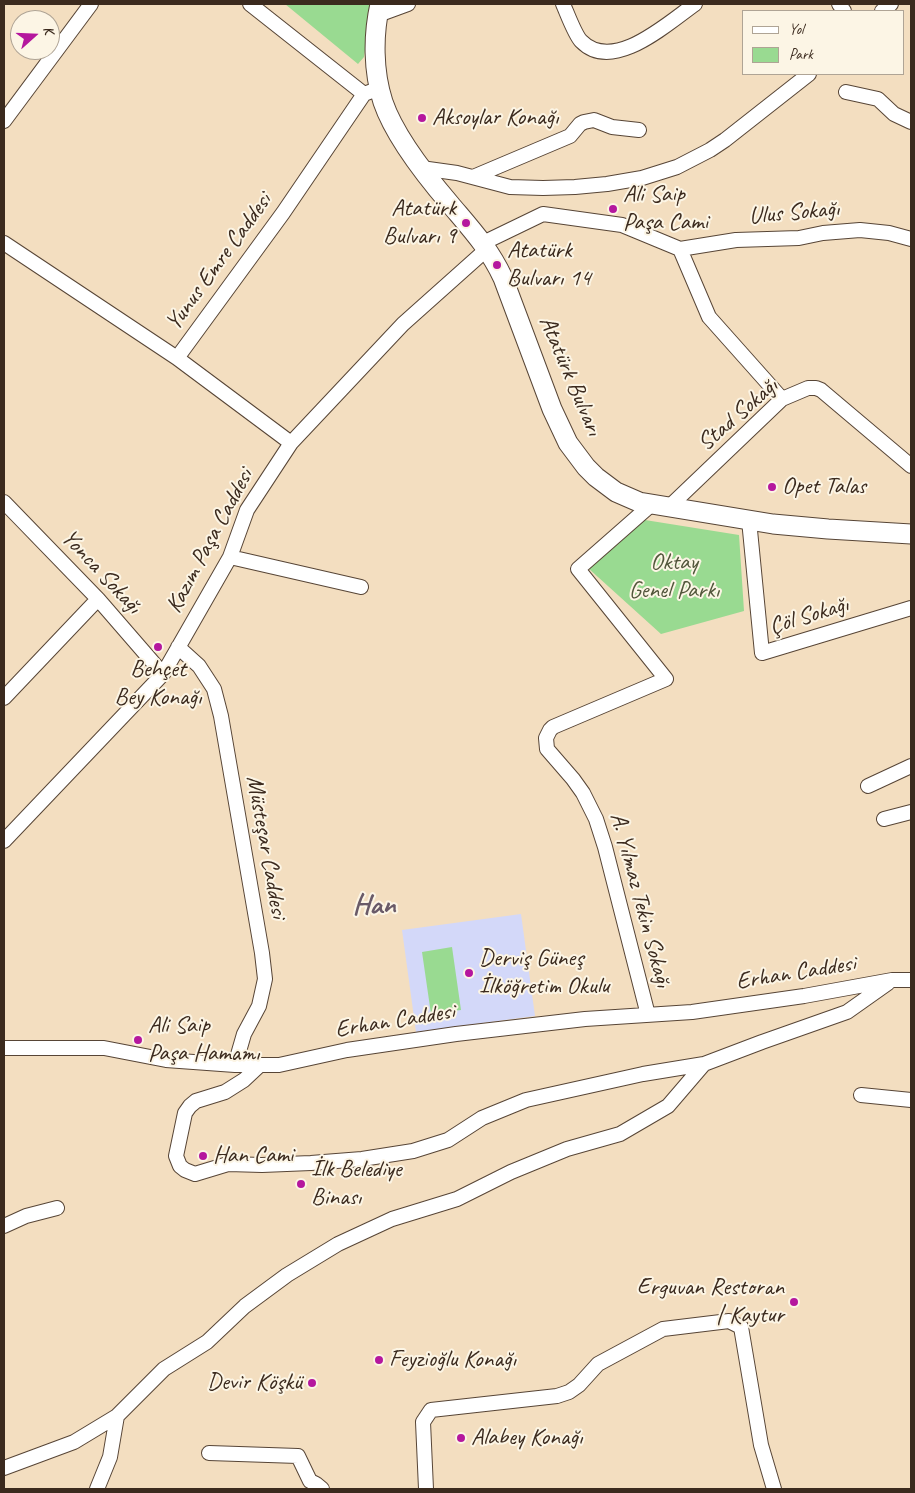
<!DOCTYPE html>
<html>
<head>
<meta charset="utf-8">
<style>
	body { margin:0 }
	#map { position:relative; width:915px; height:1493px; overflow:hidden; background:#f3dec0; font-family:Caveat,sans-serif }
	canvas { display:block }
	.frame { position:absolute; inset:0; border:5px solid #3b2a1e; pointer-events:none }
	.legend { position:absolute; left:742px; top:10px; width:162px; height:65px; box-sizing:border-box; background:#fcf5e5; border:1px solid #afa495; margin:0; padding:6px 9px; list-style:none; font-size:15px; color:#3b2a1e }
	.legend li { display:flex; align-items:center; gap:10px; height:25px }
	.legend b { width:25px; border:1px solid #afa495 }
	.north { position:absolute; left:10px; top:10px; width:50px; height:50px; box-sizing:border-box; background:#fcf5e5; border:1px solid #afa495; border-radius:50%; rotate:70deg; font-size:14px; font-weight:700; line-height:20px; text-align:center; color:#3b2a1e }
	.north::after { content:''; display:block; margin:auto; width:18px; height:22px; background:#b5179e; clip-path:polygon(50% 0,100% 100%,50% 72%,0 100%) }
</style>
</head>
<body>
<div id="map">
<canvas width="915" height="1493"></canvas>
<div class="frame"></div>
<ul class="legend">
<li><b style="height:6px;background:#fff"></b>Yol</li>
<li><b style="height:14px;background:#99da91"></b>Park</li>
</ul>
<div class="north">K</div>
</div>
<script>
const ctx = document.querySelector('canvas').getContext('2d');
ctx.lineJoin = 'round';
function fill(path, color) { ctx.fillStyle = color; ctx.fill(path, 'evenodd'); }
function strokePath(path, color, width, dash) { ctx.strokeStyle = color; ctx.lineWidth = width; ctx.lineCap = dash ? 'butt' : 'round'; ctx.setLineDash(dash || []); ctx.stroke(path); }
function write(font, color, halo, rows, align = 'center') {
  ctx.font = font + ' Caveat,sans-serif'; ctx.lineWidth = 4; ctx.setLineDash([]); ctx.textBaseline = 'middle'; ctx.strokeStyle = halo; ctx.fillStyle = color; for (const [text, x, y, turn = 0] of rows) {
    ctx.save(); ctx.translate(x, y); ctx.rotate((+turn || 0) * Math.PI / 180); ctx.textAlign = isNaN(turn) ? turn : align; if (halo) ctx.strokeText(text, 0, 0); ctx.fillText(text, 0, 0); ctx.restore();
  }
}
fill(new Path2D(`
	M521 914 535 1016 416 1032 402 930Z`), '#d3d8f9');
fill(new Path2D(`
	M285 4H372L364 57 358 64Z
	M645 520 739 535 744 611 661 634 588 568Z
	M452 947 461 1010 431 1014 422 952Z`), '#99da91');
const minor = new Path2D(`
	M250 4 364 94 372 91
	M563 4C567 13 575 35 581 41 613 74 668 23 695 4
	M839 4 844 11
	M882 11 891 4
	M378 15 408 4
	M846 92 878 99 894 114 911 122
	M4 121 91 4
	M421 168 457 173 510 187 543 188 575 187 607 184 642 178 677 167 710 150 725 140 809 74
	M473 177 570 136 580 124 584 122 594 120 612 127 639 130
	M4 243 177 358 283 213 364 94
	M483 243 543 214 622 225 680 249 709 317 782 399
	M680 249 736 240 799 238 823 233 860 230 889 233 911 239
	M177 358 291 443
	M4 502 98 599 163 674
	M669 507 782 399 808 388H816L821 390 911 466
	M749 520 762 653 911 608
	M230 557 361 587
	M178 647 199 666 214 689 221 716 262 953 265 979 259 1006 244 1034 235 1065
	M4 698 98 599
	M868 786 911 766
	M884 819 911 812
	M4 841 163 674 230 557 247 510 291 443 403 324 487 249
	M648 1015 605 847 596 819 583 793 573 779 547 749 546 738 550 730 553 727 666 679 578 569 652 504
	M4 1048H104L166 1060 235 1065H279L347 1050 456 1034 585 1019 692 1012 804 996 892 980H911
	M260 1065 244 1080 225 1092 196 1101 190 1106 185 1113 176 1156 180 1166 185 1170 195 1174 228 1164 262 1165 311 1163 362 1159 413 1151 448 1140 482 1118 526 1100 643 1074 704 1064 762 1042 847 1012 888 983
	M861 1095 911 1100
	M4 1226 26 1216 57 1208
	M209 1453 298 1456 310 1481 316 1484 322 1489
	M4 1468 74 1442 117 1416 164 1369 207 1342 245 1306 287 1275 338 1244 392 1219 457 1199 511 1172 567 1149 620 1134 668 1106 704 1064
	M97 1489 110 1457 117 1416
	M426 1489 423 1422 431 1410 557 1396 569 1392 579 1385 598 1364 663 1329 729 1321 741 1327 761 1445 774 1489`);
const secondary = new Path2D(`
	M380 4C373 35 373 71 383 102 395 137 426 176 450 204 471 229 489 248 503 278L552 409 568 443 586 467 596 477 616 492 639 502 773 524 828 529 911 534`);
strokePath(minor, '#574536', 16);
strokePath(secondary, '#574536', 21);
strokePath(minor, '#fff', 14);
strokePath(secondary, '#fff', 19);
for (const [x, y, r, color] of [
	[422,118,5,"#b5179e"],
	[613,209,5,"#b5179e"],
	[466,223,5,"#b5179e"],
	[497,265,5,"#b5179e"],
	[772,487,5,"#b5179e"],
	[158,647,5,"#b5179e"],
	[469,973,5,"#b5179e"],
	[138,1040,5,"#b5179e"],
	[203,1156,5,"#b5179e"],
	[301,1184,5,"#b5179e"],
	[794,1302,5,"#b5179e"],
	[379,1360,5,"#b5179e"],
	[312,1383,5,"#b5179e"],
	[461,1438,5,"#b5179e"]
]) { const dot = new Path2D(); dot.arc(x, y, r, 0, 2 * Math.PI); ctx.fillStyle = color; ctx.fill(dot); strokePath(dot, '#fcf5e5', 2); }
write('24px', '#3b2a1e', '#fcf5e5', [
	["Aksoylar Konağı",432,118],
	["Ali Saip",623,195],
	["Paşa Cami",623,223],
	["Atatürk",456,209,"right"],
	["Bulvarı 9",456,237,"right"],
	["Atatürk",507,251],
	["Bulvarı 14",507,279],
	["Opet Talas",782,487],
	["Behçet",158,670,"center"],
	["Bey Konağı",158,698,"center"],
	["Derviş Güneş",479,959],
	["İlköğretim Okulu",479,987],
	["Ali Saip",148,1026],
	["Paşa Hamamı",148,1054],
	["Han Cami",213,1156],
	["İlk Belediye",311,1170],
	["Binası",311,1198],
	["Erguvan Restoran",784,1288,"right"],
	["| Kaytur",784,1316,"right"],
	["Feyzioğlu Konağı",389,1360],
	["Devir Köşkü",302,1383,"right"],
	["Alabey Konağı",471,1438]
], 'left');
write('24px', '#3b2a1e', '#fcf5e5', [
	["Ulus Sokağı",794,213,-5],
	["Yunus Emre Caddesi",219,262,-54],
	["Atatürk Bulvarı",570,376,67],
	["Stad Sokağı",738,415,-41],
	["Kazım Paşa Caddesi",210,541,-62],
	["Yonca Sokağı",101,572,47],
	["Çöl Sokağı",809,616,-17],
	["Müsteşar Caddesi",266,847,80],
	["A. Yılmaz Tekin Sokağı",640,900,75],
	["Erhan Caddesi",796,973,-9],
	["Erhan Caddesi",395,1021,-9]
]);
write('24px', '#52563b', '#fcf5e5', [
	["Oktay",674,563],
	["Genel Parkı",674,591]
]);
write('bold 29px', '#695a68', '#fcf5e5', [
	["Han",374,905]
]);
</script>
</body>
</html>
